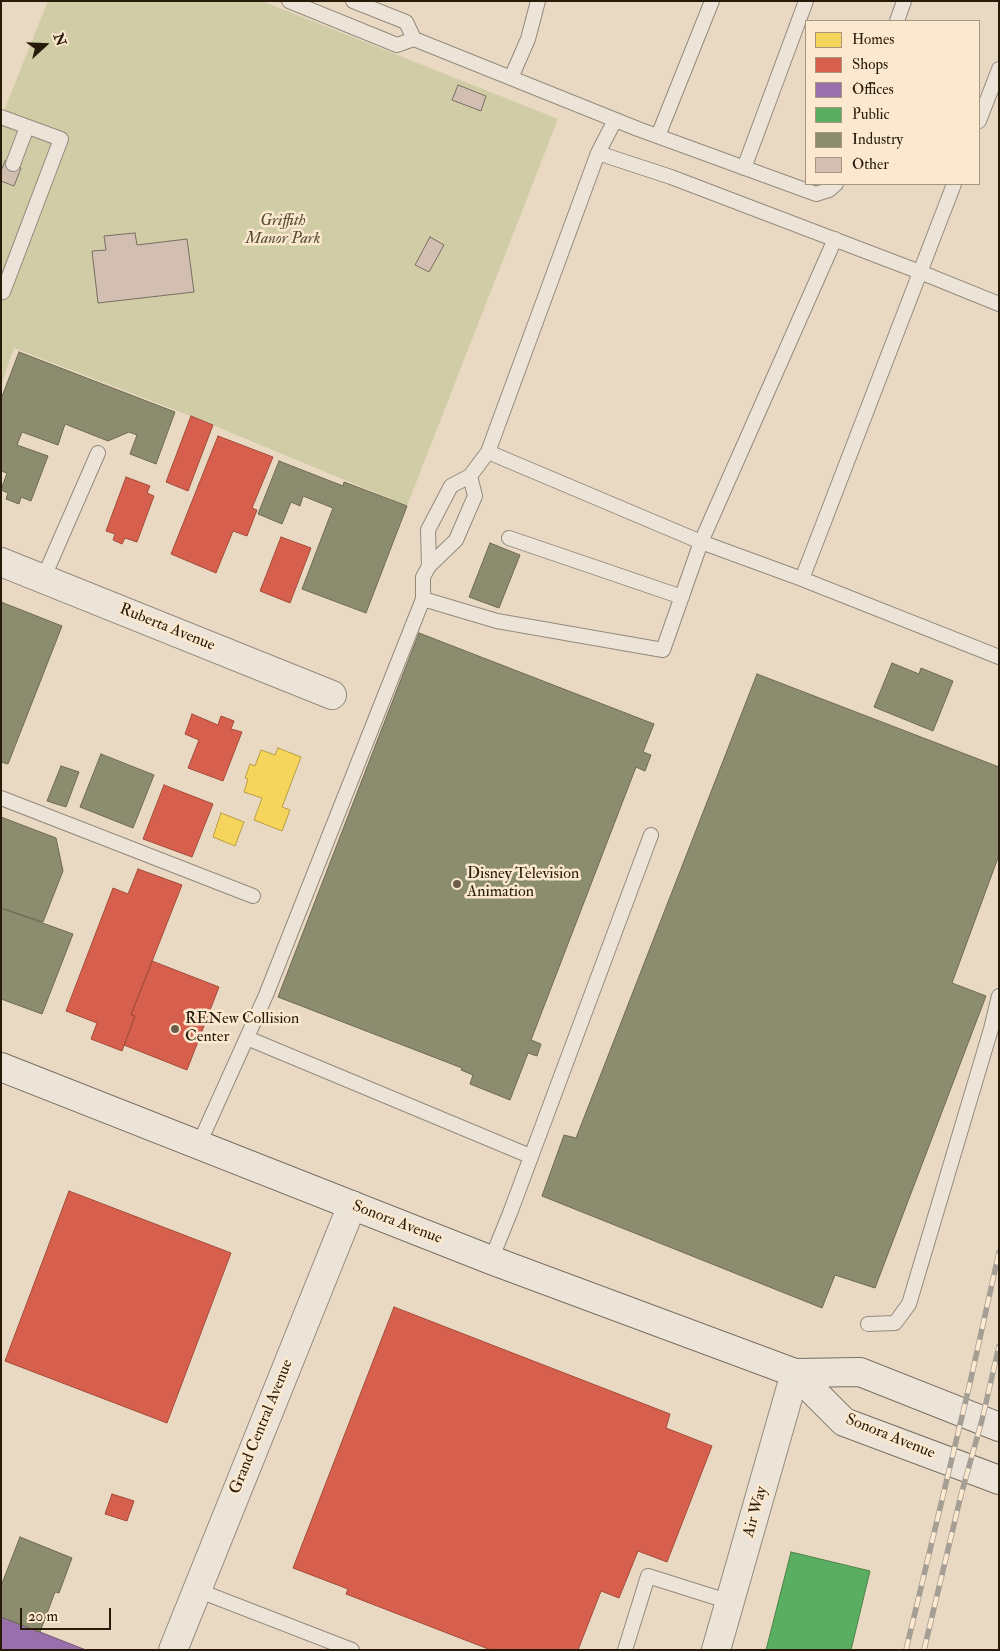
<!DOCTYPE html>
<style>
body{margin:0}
#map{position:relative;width:1000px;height:1651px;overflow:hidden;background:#e9d9c3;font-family:"IM FELL Double Pica",serif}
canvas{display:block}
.frame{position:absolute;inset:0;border:2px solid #271a09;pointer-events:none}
.legend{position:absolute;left:805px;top:20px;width:175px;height:165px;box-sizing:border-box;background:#fbe8ce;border:1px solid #a6967f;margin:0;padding:6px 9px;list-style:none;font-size:15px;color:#271a09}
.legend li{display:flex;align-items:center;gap:10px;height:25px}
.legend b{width:25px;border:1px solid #a6967f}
.north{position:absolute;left:20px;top:20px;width:50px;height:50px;-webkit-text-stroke:4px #fbe8ce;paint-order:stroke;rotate:70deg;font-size:14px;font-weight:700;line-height:20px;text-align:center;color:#271a09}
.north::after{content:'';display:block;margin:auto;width:18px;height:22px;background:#271a09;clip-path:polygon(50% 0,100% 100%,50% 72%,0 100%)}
.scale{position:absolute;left:20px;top:1608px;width:91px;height:22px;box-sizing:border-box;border:2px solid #271a09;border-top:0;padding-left:6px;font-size:15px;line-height:18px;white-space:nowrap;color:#271a09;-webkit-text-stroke:4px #fbe8ce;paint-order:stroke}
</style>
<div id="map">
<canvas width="1000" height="1651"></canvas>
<div class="frame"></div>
<ul class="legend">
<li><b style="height:14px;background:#f6d55c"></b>Homes</li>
<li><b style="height:14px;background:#d6604d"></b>Shops</li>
<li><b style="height:14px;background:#9970ab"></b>Offices</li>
<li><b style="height:14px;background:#5aae61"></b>Public</li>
<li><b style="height:14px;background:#8c8c6e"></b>Industry</li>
<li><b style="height:14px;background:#d3bfb1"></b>Other</li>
</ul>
<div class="north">N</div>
<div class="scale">20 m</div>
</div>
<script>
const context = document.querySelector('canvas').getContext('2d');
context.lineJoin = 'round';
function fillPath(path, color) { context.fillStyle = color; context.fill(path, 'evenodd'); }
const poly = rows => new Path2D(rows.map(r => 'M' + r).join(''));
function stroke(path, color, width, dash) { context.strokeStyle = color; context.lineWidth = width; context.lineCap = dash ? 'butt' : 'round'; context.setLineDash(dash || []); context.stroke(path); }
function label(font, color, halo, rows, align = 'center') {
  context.font = font + ' "IM FELL Double Pica",serif'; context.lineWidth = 5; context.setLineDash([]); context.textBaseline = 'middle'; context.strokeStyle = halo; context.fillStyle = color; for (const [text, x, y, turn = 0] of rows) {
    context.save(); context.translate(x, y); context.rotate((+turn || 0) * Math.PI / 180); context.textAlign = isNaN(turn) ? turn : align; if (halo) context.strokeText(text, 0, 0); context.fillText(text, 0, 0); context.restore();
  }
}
const green = poly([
 [48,1,262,1,558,119,407,506,191,416,14,348,1,385,1,118]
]);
const homes = poly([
 [278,748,301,757,282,807,290,810,282,831,254,820,262,798,244,792,248,779,245,778,250,764,255,766,261,750,275,755,278,748],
 [221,813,244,822,235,846,213,837,221,813]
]);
const shops = poly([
 [191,416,213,425,188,491,166,482,191,416],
 [218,436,273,457,252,508,257,510,247,536,233,531,216,573,171,554,218,436],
 [126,477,150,486,147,493,154,496,137,542,125,538,122,544,113,540,115,534,106,531,126,477],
 [281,537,311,548,290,603,260,591,281,537],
 [192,714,218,725,221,716,234,721,231,729,242,732,223,781,188,768,199,740,185,734,192,714],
 [164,785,213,804,192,857,143,839,164,785],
 [138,869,182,885,131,1015,135,1016,122,1051,91,1039,97,1023,66,1011,113,888,128,894,138,869],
 [152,961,219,987,187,1070,124,1045,135,1016,131,1015,152,961],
 [69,1191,231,1253,167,1423,5,1361,69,1191],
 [394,1307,670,1414,666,1428,712,1446,667,1562,638,1551,619,1598,601,1591,578,1650,491,1650,346,1594,348,1589,293,1568,394,1307],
 [112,1494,134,1501,127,1521,105,1514,112,1494]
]);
const offices = poly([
 [1,1617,40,1632,86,1650,1,1650,1,1617]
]);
const public = poly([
 [791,1552,870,1571,851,1650,766,1650,791,1552]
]);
const industry = poly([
 [19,352,175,412,156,464,130,454,137,435,129,432,108,441,65,424,58,445,22,432,17,445,48,456,31,501,21,497,19,504,6,499,8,493,1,490,7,473,1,471,1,399,19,352],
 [279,461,343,486,344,482,407,506,366,613,302,589,333,508,303,496,300,506,291,502,282,524,258,514,279,461],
 [490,543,520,555,499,608,469,597,490,543],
 [1,602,62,626,8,764,1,762,1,602],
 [419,633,654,724,643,752,651,755,645,771,636,767,531,1040,541,1044,537,1056,528,1053,510,1100,470,1084,473,1075,461,1070,462,1068,278,997,419,633],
 [892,663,919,674,921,668,953,681,933,731,874,707,892,663],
 [757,674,999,767,999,855,952,983,986,996,875,1288,835,1275,822,1308,542,1196,564,1135,576,1138,757,674],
 [101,754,154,775,133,828,80,807,101,754],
 [61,766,79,772,66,807,47,801,61,766],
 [1,817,56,838,63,871,43,922,1,908,1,817],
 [1,908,73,934,42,1014,1,999,1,908],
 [20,1537,72,1558,59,1593,55,1592,40,1632,1,1617,1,1586,20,1537]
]);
const building = poly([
 [458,85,486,96,481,111,452,100,458,85],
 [5,161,21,168,14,186,1,181,1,171,5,161],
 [135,233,137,245,187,239,194,292,98,303,92,251,106,250,104,236,135,233],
 [430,237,444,245,429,272,415,265,430,237]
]);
const lane = poly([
 [289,1,397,45,414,39,638,129,816,194,829,190,836,184],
 [353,1,406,22,414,39],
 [897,21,904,1],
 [511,78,528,39,538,1],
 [1,117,61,139,3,292],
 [615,120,598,153,671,177,920,272,999,304],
 [979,121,999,69],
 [658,136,712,1],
 [13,164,27,127],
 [744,168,806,1],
 [488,452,598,153],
 [509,538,682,597],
 [429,566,428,530,451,486,470,476,488,452,701,542,802,579,999,657],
 [43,579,98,453],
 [802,579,954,184],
 [423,599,497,621,663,650,701,542,835,239],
 [1,798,253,896],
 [247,1038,530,1156],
 [199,1144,266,995,423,599,423,577,429,566,456,540,475,496,470,476],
 [491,1260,510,1213,651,835],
 [868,1324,895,1323,909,1304,991,1029,999,996],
 [197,1590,352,1650],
 [625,1650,648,1576,730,1602]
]);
const street = poly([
 [1,562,332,695],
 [173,1650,352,1205],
 [716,1650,795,1373]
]);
const secondary = poly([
 [1,1067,491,1260,795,1373,860,1372,999,1427],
 [795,1373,844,1422,999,1480]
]);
const rail = poly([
 [906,1650,970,1383,999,1252],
 [924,1650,961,1495,982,1420,999,1346]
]);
const markers = [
 [457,884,5,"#6b5d4a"],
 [175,1029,5,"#6b5d4a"]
];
const parkNames = [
 ["Griffith",283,222],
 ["Manor Park",283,240]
];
const streetNames = [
 ["Ruberta Avenue",167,628,22],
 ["Sonora Avenue",397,1223,21],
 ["Grand Central Avenue",262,1427,-68],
 ["Sonora Avenue",890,1437,22],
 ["Air Way",756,1512,-74]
];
const poiNames = [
 ["Disney Television",467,875],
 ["Animation",467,893],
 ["RENew Collision",185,1020],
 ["Center",185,1038]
];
fillPath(green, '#d0cca6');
fillPath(homes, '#f6d55c');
stroke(homes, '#b89d43', 1);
fillPath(shops, '#d6604d');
stroke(shops, '#a24b39', 1);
fillPath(offices, '#9970ab');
stroke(offices, '#77567a', 1);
fillPath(public, '#5aae61');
stroke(public, '#4b8247', 1);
fillPath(industry, '#8c8c6e');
stroke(industry, '#6e6a50', 1);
fillPath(building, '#d3bfb1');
stroke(building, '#796f62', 1);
stroke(lane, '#948a7c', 16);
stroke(street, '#948a7c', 30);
stroke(secondary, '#796f62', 30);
stroke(lane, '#ece4d9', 14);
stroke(street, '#ece4d9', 28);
stroke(secondary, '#ece4d9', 28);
stroke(rail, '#a59e94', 5.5);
stroke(rail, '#fbe8ce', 4, [11]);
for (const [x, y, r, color] of markers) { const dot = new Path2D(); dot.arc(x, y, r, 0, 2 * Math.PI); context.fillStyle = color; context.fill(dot); stroke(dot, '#fbe8ce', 2); }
label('italic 16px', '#534c31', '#fbe8ce', parkNames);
label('16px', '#271a09', '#fbe8ce', streetNames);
label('16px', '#271a09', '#fbe8ce', poiNames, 'left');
</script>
